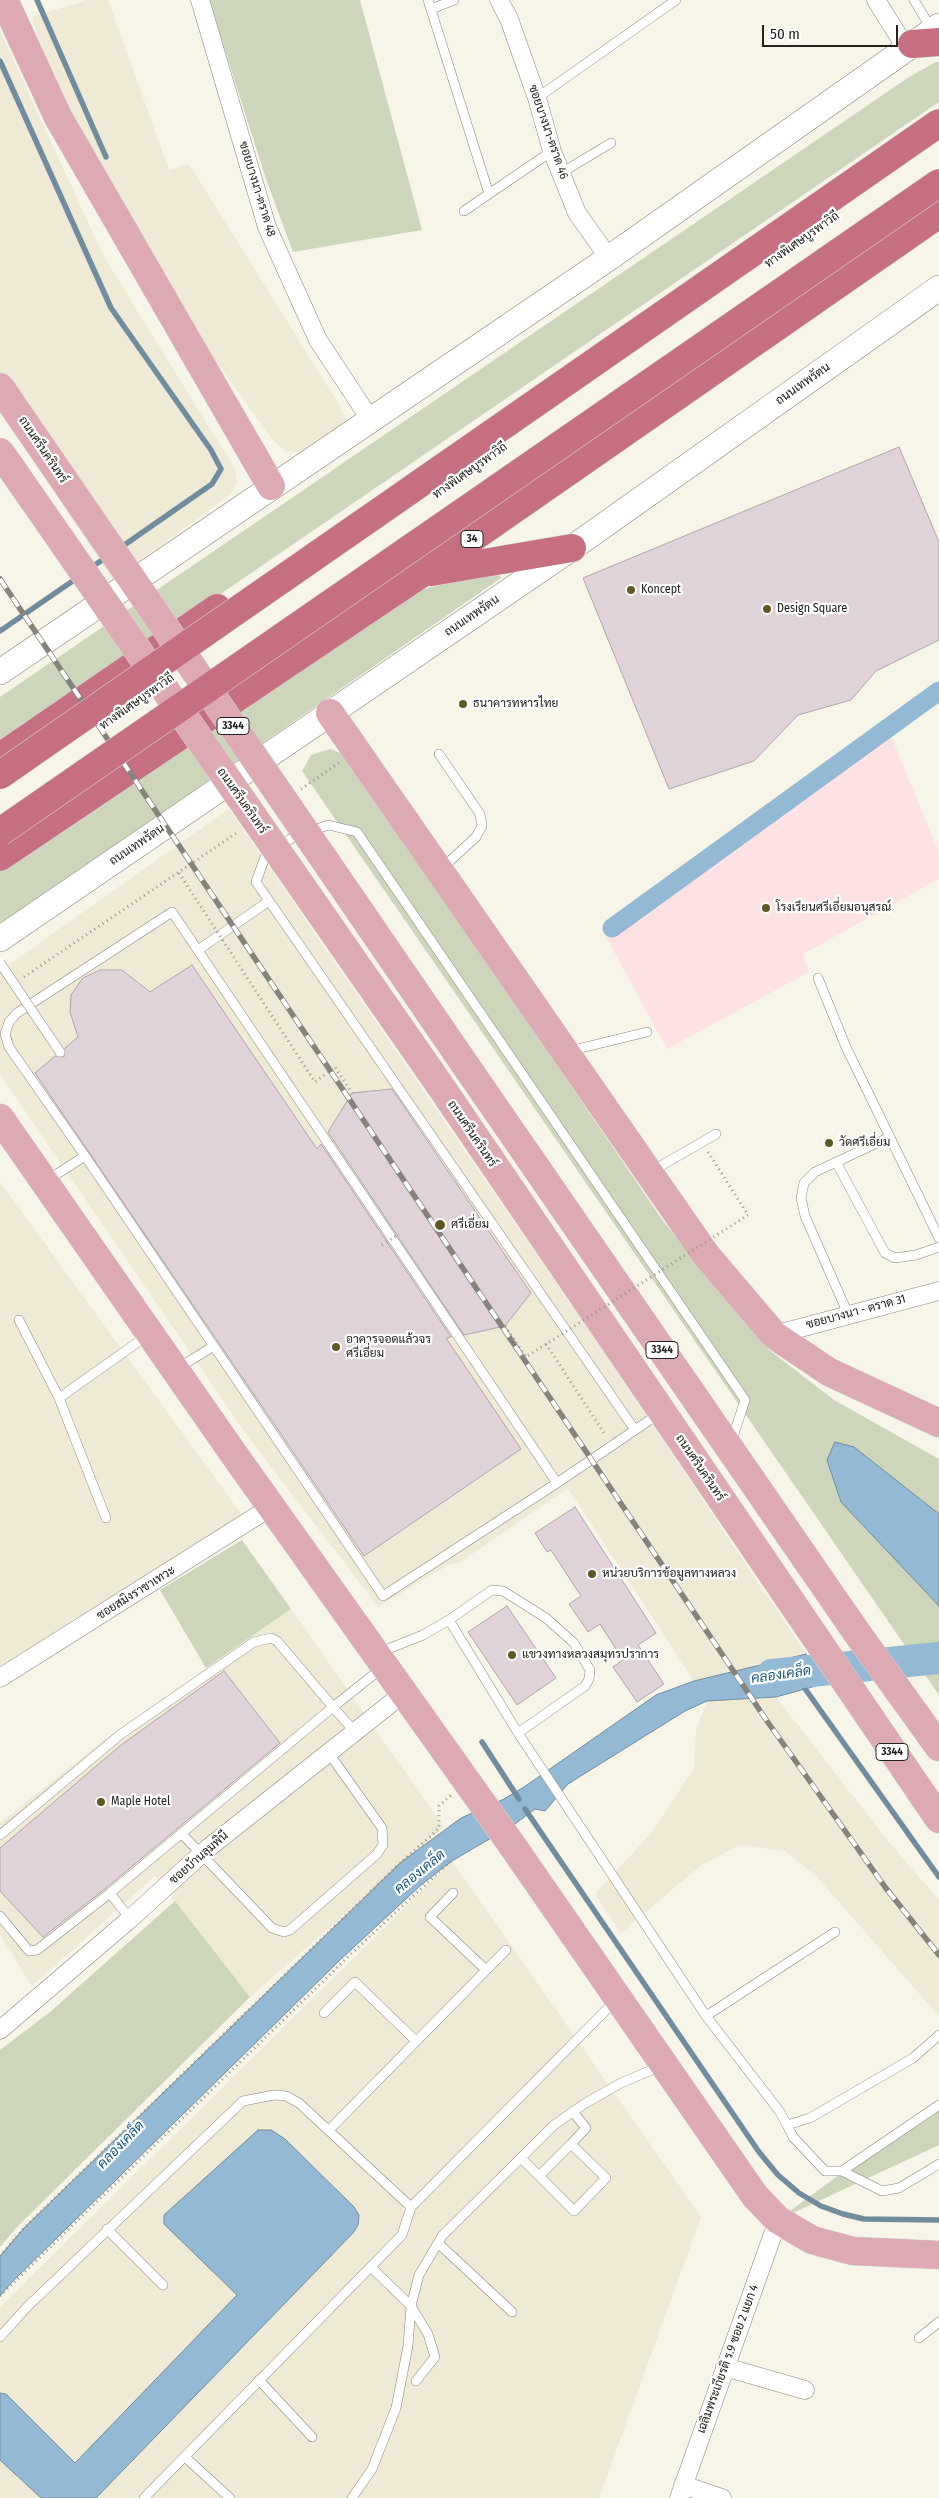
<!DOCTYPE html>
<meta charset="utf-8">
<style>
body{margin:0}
#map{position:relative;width:939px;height:2498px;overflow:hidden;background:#f7f4e8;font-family:"Fira Sans Condensed",sans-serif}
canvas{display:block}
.scale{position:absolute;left:762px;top:25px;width:136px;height:22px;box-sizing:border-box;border:2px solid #23221d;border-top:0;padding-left:6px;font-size:15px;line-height:18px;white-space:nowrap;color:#23221d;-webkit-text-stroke:4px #fff;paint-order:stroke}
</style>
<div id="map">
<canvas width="939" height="2498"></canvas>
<div class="scale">50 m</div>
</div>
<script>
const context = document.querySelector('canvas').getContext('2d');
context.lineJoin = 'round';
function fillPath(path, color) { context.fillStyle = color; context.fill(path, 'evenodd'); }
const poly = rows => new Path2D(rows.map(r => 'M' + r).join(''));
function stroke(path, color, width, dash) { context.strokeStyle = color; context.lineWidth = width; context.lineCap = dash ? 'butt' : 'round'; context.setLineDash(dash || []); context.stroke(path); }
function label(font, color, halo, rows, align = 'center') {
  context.font = font + ' "Fira Sans Condensed",Sarabun,sans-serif'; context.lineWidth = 4.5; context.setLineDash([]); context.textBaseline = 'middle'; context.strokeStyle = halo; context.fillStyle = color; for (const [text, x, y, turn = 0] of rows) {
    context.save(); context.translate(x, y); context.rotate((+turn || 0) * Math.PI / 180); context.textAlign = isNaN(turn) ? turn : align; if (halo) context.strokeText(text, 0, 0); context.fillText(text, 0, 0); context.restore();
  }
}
const built = poly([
 [87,0,108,0,169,170,189,164,341,408,349,426,317,445,301,452,287,452,273,440,206,348,49,73,32,17],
 [0,31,104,257,235,469,237,482,231,494,113,580,0,411],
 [229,809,607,1357,806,1654,694,1681,568,1488,459,1563,448,1565,378,1607,241,1427,0,1074,0,971],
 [0,1182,242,1515,0,1667],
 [291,1609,444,1827,250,1997,155,1876,32,1986,0,1935,0,1823,100,1743],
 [776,1697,888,1841,939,1900,939,2016,816,1876,785,1851,739,1845,700,1866,621,1933,595,1894,652,1832,694,1768,696,1730,707,1701],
 [452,1861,701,2217,599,2498,0,2498,0,2307]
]);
const education = poly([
 [889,731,939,853,939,879,803,954,809,972,667,1049,606,937]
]);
const green = poly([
 [209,0,360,0,422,230,293,252,266,179],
 [936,62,939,62,939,102,0,745,0,697,909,77],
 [497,571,501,578,0,925,0,865,408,593],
 [330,749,350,757,387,816,663,1221,768,1349,834,1400,939,1459,939,1695,302,771,311,755],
 [242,1540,291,1609,206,1668,160,1590],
 [175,1901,250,1997,17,2227,0,2247,0,2050,50,2012],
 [939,2101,939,2145,778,2220]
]);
const water = poly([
 [835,1442,854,1447,939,1514,939,1606,841,1502,827,1460,835,1442],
 [806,1654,823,1684,776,1697,707,1701,685,1711,568,1784,545,1811,535,1809,515,1824,452,1861,421,1885,340,1960,13,2281,0,2296,0,2256,24,2228,400,1863,461,1818,504,1799,524,1787,656,1695,694,1681,806,1654],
 [258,2130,271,2130,285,2139,354,2207,359,2215,358,2225,353,2233,96,2498,41,2498,0,2460,0,2393,6,2394,75,2463,237,2295,164,2224,164,2215,258,2130]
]);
const stream = poly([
 [37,0,106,157],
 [0,61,111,308,211,450,221,469,212,484,120,548],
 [89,569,108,556],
 [0,631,77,578],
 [801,1683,939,1877],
 [482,1742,519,1799],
 [525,1809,759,2152,778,2175,799,2193,821,2206,843,2214,864,2219,939,2220]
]);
const canal = poly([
 [612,928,939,691]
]);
const river = poly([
 [772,1675,939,1658]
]);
const building = poly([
 [899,447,939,542,939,640,876,671,851,700,798,715,754,761,669,789,583,578,899,447],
 [192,965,317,1149,321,1144,451,1337,446,1338,521,1449,364,1556,35,1073,55,1056,64,1057,65,1048,78,1037,70,1012,71,995,83,978,100,970,122,970,150,992,192,965],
 [392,1089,531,1293,505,1326,464,1335,328,1132,352,1093,392,1089],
 [575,1507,656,1633,638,1645,664,1684,637,1702,613,1667,623,1660,600,1624,588,1632,569,1604,581,1596,551,1550,547,1552,535,1533,575,1507],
 [507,1606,556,1678,517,1705,468,1632,507,1606],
 [224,1671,280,1743,106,1888,43,1937,0,1891,0,1848,121,1745,224,1671]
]);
const path = poly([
 [301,789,339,763],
 [24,977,238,832],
 [708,1152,748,1215],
 [546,1344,606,1436],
 [0,2256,24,2228,400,1863,432,1835,439,1828,439,1806,451,1795],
 [0,2296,352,1953,453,1859]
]);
const lane = poly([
 [428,0,489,194],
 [914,0,932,30],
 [431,9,454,0],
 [537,98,676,0],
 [561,173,611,143],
 [464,211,552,151],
 [439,754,480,814,482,826,476,837,441,869],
 [198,950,269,901],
 [818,978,846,1047,939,1238],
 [569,1051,647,1032],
 [85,1156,383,1596,557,1483],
 [836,1162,885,1253,895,1258,916,1255,939,1247],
 [652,1171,716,1134],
 [46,1181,85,1156,9,1047,5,1034,9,1022,17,1013,172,912,557,1483,660,1413],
 [848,1314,805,1216,801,1198,804,1183,815,1172,890,1137],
 [19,1320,59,1398,148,1335],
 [178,1368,214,1346],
 [59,1398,106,1518],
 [635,1430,256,882,265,857,290,839,328,825,357,832,745,1400,731,1443],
 [378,1653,423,1635,449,1620,492,1590,503,1591,546,1618,574,1643,590,1670,589,1679,585,1686,518,1733,449,1620],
 [354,1731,333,1707,382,1668],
 [518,1733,706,2016,780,2112,787,2125,810,2118,913,2058,939,2035],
 [181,1833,272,1928,284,1932,290,1930,377,1854,383,1845,382,1828,328,1752],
 [0,1835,121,1734,254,1642,271,1638,277,1641,333,1707,110,1893,37,1950,29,1951,0,1916],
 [110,1893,130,1919],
 [453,1893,430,1917,486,1970],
 [324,2013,355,1982,416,2041],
 [706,2016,835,1932],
 [787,2125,793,2137,825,2171,842,2171,939,2105],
 [329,2130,506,1950],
 [521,2158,574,2211,606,2178,571,2144,586,2128,573,2112],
 [842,2171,882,2191,899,2188,939,2164],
 [539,2176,571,2144],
 [107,2229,163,2285],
 [438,2243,512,2312],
 [371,2267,411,2306,428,2334,435,2357,416,2381],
 [0,2337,27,2307,243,2101,274,2095,286,2096,299,2103,411,2207,616,2000],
 [919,2338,939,2322],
 [259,2380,312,2437],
 [185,2457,230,2498],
 [144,2498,402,2235,411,2207],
 [352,2498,372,2469,396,2408,408,2346,411,2306,419,2275,442,2236,554,2125,584,2104,621,2083,661,2066]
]);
const street = poly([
 [200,0,267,227,318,340,370,419],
 [499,0,509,19,537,98,552,151,577,213,609,258],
 [876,0,906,48],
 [774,1335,939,1291],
 [0,1678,271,1507],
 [0,2030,130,1919,207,1849,404,1693],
 [725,2367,805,2390],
 [683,2485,722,2498],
 [679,2498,778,2220]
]);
const secondary = poly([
 [0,672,609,258,939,26],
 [0,939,572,548,939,288]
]);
const primary = poly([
 [4,0,58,117,271,486],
 [330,713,706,1255,774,1335,829,1372,939,1423],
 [466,1066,857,1633,939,1747],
 [439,1084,939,1819],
 [0,1118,233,1453,507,1838,755,2196,778,2220,812,2240,853,2251,939,2255]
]);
const highway = poly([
 [912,44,939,42],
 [431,572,572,548],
 [0,757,217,608],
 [0,857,421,574,939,214]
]);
const rail = poly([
 [0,579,767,1721,885,1887,939,1955]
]);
const pathBridge = poly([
 [179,873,315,1082,335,1067,352,1093],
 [382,1245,399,1234],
 [505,1326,526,1357,748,1215]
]);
const laneBridge = poly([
 [0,963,60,1052]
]);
const primaryBridge = poly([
 [0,387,466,1066],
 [0,452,439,1084]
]);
const highwayBridge = poly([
 [0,775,939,123],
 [0,832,939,183]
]);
const markers = [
 [631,590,5,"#605723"],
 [767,609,5,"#605723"],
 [463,704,5,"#605723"],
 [766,908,5,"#605723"],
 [829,1143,5,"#605723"],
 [440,1225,6,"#605723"],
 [336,1347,5,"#605723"],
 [592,1574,5,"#605723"],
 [512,1655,5,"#605723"],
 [101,1802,5,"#605723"]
];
const shields = [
 [472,539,22],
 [233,726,32],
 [662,1350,32],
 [892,1752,32]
];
const shieldNames = [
 ["34",472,539],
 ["3344",233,726],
 ["3344",662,1350],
 ["3344",892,1752]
];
const streetNames = [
 ["ซอยบางนา-ตราด 46",548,132,71],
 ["ซอยบางนา-ตราด 48",257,189,73],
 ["ทางพิเศษบูรพาวิถี",802,240,-35],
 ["ถนนเทพรัตน",803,384,-35],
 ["ถนนศรีนครินทร์",43,450,56],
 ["ทางพิเศษบูรพาวิถี",470,471,-35],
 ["ถนนเทพรัตน",472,616,-34],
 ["ทางพิเศษบูรพาวิถี",137,702,-35],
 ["ถนนศรีนครินทร์",242,801,55],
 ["ถนนเทพรัตน",137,845,-34],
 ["ถนนศรีนครินทร์",472,1134,56],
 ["ซอยบางนา - ตราด 31",856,1312,-15],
 ["ถนนศรีนครินทร์",700,1468,56],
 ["ซอยสมิงราชาเทวะ",136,1593,-32],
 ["ซอยบ้านลุมพินี",199,1858,-41],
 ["เฉลิมพระเกียรติ ร.9 ซอย 2 แยก 4",728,2359,-70]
];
const poiNames = [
 ["Koncept",641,590],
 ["Design Square",777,609],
 ["ธนาคารทหารไทย",473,704],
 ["โรงเรียนศรีเอี่ยมอนุสรณ์",776,908],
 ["วัดศรีเอี่ยม",839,1143],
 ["ศรีเอี่ยม",451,1225],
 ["อาคารจอดแล้วจร",346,1340],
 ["ศรีเอี่ยม",346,1354],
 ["หน่วยบริการข้อมูลทางหลวง",602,1574],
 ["แขวงทางหลวงสมุทรปราการ",522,1655],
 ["Maple Hotel",111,1802]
];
const waterNames = [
 ["คลองเคล็ด",781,1675,-8],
 ["คลองเคล็ด",420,1872,-39],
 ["คลองเคล็ด",121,2145,-46]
];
fillPath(built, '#eeead6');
fillPath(education, '#fee2e3');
fillPath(green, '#cdd5ba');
fillPath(water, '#93b9d5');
stroke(water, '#718c9e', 1);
stroke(stream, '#718c9e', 5.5);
stroke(canal, '#93b9d5', 19);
stroke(river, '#93b9d5', 32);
fillPath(building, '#dfd2d8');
stroke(building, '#b1a4aa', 1);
stroke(lane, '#88867b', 10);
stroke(street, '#88867b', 19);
stroke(secondary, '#88867b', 26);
stroke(primary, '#d3d3d2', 29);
stroke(highway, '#d3d3d2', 29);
stroke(path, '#96948c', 3, [1, 4]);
stroke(lane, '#fff', 9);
stroke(street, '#fff', 18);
stroke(secondary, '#fff', 25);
stroke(primary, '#dda9b3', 28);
stroke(highway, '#c66f80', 28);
stroke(rail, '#85837b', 5.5);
stroke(rail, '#fff', 4, [11]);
stroke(laneBridge, '#88867b', 10, []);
stroke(primaryBridge, '#d3d3d2', 29, []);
stroke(highwayBridge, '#d3d3d2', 29, []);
stroke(pathBridge, '#96948c', 3, [1, 4]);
stroke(laneBridge, '#fff', 9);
stroke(primaryBridge, '#dda9b3', 28);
stroke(highwayBridge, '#c66f80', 28);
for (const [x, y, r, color] of markers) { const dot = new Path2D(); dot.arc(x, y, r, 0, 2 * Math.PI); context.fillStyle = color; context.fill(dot); stroke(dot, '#fff', 2); }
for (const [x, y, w] of shields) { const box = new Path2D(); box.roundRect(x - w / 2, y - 8.5, w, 17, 4); context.fillStyle = '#fff'; context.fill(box); stroke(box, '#23221d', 1); }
label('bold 11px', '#23221d', null, shieldNames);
label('12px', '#23221d', '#fff', streetNames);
label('12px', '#23221d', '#fff', poiNames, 'left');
label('italic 14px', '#1a587d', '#fff', waterNames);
</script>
